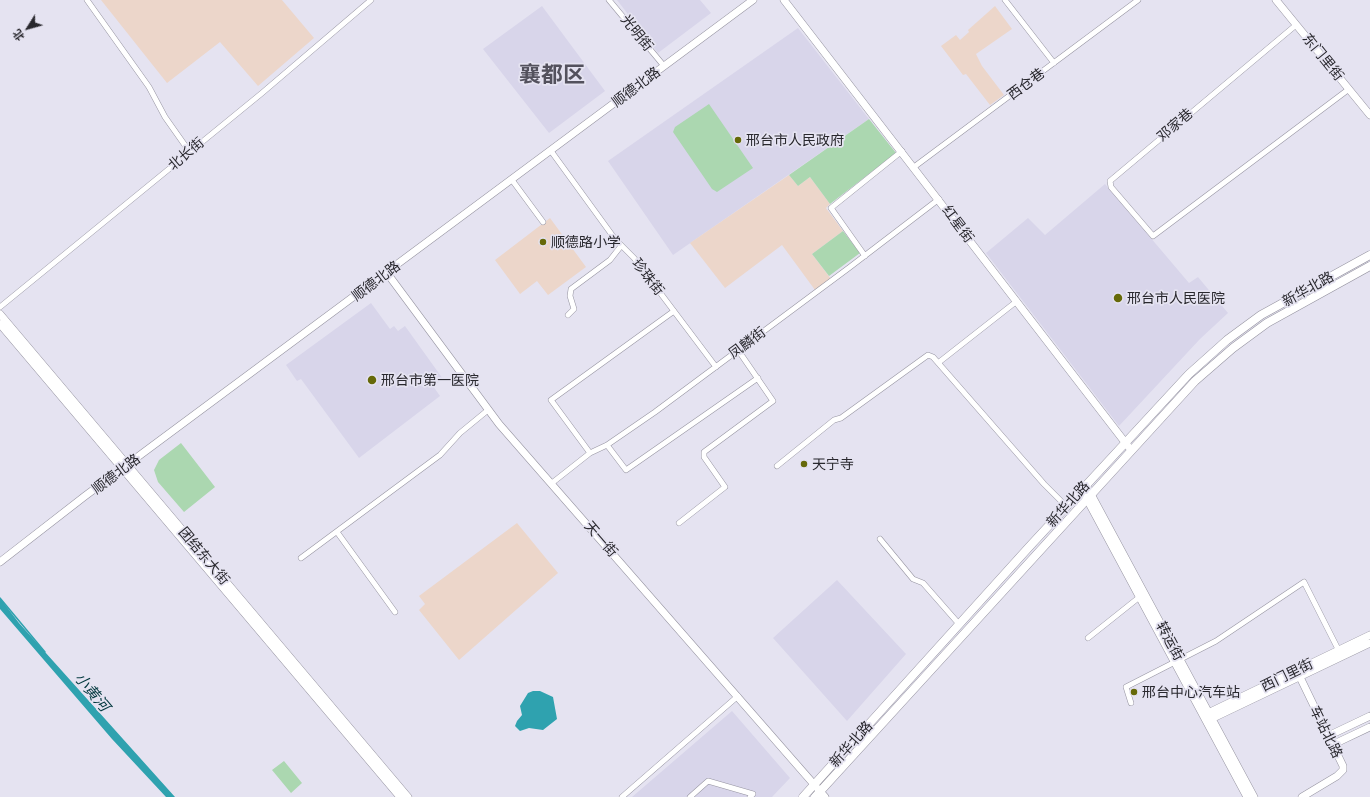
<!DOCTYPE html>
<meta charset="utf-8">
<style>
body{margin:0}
#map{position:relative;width:1370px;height:797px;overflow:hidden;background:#e5e3f1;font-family:Ubuntu,"Noto Sans SC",sans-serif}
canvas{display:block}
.north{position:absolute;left:8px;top:8px;width:40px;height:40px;-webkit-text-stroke:3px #e5e3f1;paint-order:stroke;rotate:233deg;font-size:11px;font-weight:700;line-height:16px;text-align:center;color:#29282e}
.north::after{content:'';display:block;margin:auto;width:14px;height:18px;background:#29282e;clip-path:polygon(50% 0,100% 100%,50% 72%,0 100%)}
</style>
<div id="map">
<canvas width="1370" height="797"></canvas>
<div class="north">北</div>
</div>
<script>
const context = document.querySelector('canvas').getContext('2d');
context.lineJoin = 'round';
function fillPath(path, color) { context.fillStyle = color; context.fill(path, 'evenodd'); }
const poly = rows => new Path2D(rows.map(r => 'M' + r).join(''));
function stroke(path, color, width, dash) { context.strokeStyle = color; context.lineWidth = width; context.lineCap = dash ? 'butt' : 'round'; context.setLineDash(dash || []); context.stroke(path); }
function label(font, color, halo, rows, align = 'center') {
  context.font = font + ' Ubuntu,"Noto Sans SC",sans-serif'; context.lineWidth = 3.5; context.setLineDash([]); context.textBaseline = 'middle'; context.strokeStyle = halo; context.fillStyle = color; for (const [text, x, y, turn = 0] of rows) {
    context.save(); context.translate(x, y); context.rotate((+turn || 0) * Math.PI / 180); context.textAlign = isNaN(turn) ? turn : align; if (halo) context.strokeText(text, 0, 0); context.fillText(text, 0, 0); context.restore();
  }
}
const built = poly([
 [617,0,700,0,711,13,658,53],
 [542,6,605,91,549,133,483,49],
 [798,28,869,119,673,255,608,161],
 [1105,184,1189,283,1198,277,1228,313,1200,339,1119,426,986,253,1028,218,1045,235],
 [371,303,390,329,394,326,398,331,405,326,443,379,433,386,440,396,359,458,301,379,297,381,286,365],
 [837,580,906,654,847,721,773,638],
 [732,711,790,778,772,797,632,797]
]);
const education = poly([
 [101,0,282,0,314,38,258,86,220,42,167,83],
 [995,6,1012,29,976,54,982,66,1004,95,990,105,966,74,963,75,941,46,956,35,960,40,969,32,968,30],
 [789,175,798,186,810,177,830,204,826,208,843,231,812,254,831,279,815,290,782,245,725,288,690,243],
 [550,218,586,267,548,295,537,281,520,294,495,260],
 [517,523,558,573,459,660,419,610,425,604,419,596]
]);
const green = poly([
 [709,104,753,168,717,192,712,189,673,132,675,127],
 [869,119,896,153,830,204,810,177,798,186,789,175],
 [843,231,860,253,829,276,812,254],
 [181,443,215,487,184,512,158,482,154,470,159,460],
 [284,761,302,783,291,793,272,770]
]);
const water = poly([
 [0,598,19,623,175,797,166,797,112,739,0,609],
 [533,691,540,691,553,697,557,719,543,730,529,728,520,731,515,726,517,721,522,715,520,706,528,693]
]);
const stream = poly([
 [0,598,45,652]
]);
const street = poly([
 [87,0,149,87,165,117,189,151],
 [609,0,664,66],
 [1005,0,1054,63],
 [1296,25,1110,181,1111,187,1153,236,1349,89],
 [551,151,615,239,634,258,716,367],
 [914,167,1138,0],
 [512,180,543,222],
 [865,256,831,208,902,151],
 [0,307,262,93,371,0],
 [568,315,574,309,570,296,571,289,610,260,621,246],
 [938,363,1017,301],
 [607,445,626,470,758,378],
 [590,453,551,400,674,311],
 [777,466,834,420,841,418,928,355,933,357,1044,484,1066,506],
 [552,483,590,453,607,445,655,412,850,267,939,199],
 [679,523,725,487,704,457,704,452,773,401,738,350],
 [337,532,395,612],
 [880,539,913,579,923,583,959,624],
 [301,558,440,455,460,433,488,410],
 [1088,638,1142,595],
 [1131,703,1126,687,1216,641,1304,582,1339,651],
 [622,797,738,696],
 [690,797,708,781,753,794,750,797]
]);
const secondary = poly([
 [784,0,1131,450],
 [1276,0,1370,115],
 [387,273,499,424,825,797],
 [0,314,408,797],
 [0,324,400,797],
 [1086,485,1254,797],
 [1082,490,1247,797],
 [0,562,85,496,753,0],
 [1298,673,1343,766,1343,770,1337,776,1302,797],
 [1206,714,1370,635],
 [1209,720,1370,643],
 [1328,736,1370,716],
 [1332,745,1370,727]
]);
const primary = poly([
 [803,797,1029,547,1189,374,1227,340,1261,315,1370,255],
 [815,797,1195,381,1233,348,1267,323,1370,266]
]);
const markers = [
 [738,140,4,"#666909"],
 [543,242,4,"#666909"],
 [1118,298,5,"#666909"],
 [372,380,5,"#666909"],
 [804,464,4,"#666909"],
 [1134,692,4,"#666909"]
];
const streetNames = [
 ["光明街",637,33,51],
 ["东门里街",1323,57,51],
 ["西仓巷",1026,84,-37],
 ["顺德北路",636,87,-37],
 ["邓家巷",1175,125,-41],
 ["北长街",186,154,-40],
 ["红星街",958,224,53],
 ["珍珠街",648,277,52],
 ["顺德北路",376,281,-37],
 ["新华北路",1308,289,-29],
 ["凤麟街",747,343,-37],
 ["顺德北路",116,474,-37],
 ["新华北路",1068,504,-48],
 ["天一街",601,539,49],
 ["团结东大街",204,556,50],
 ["转运街",1170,641,62],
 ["西门里街",1287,675,-26],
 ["车站北路",1326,732,64],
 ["新华北路",851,744,-48]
];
const poiNames = [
 ["邢台市人民政府",746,140],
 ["顺德路小学",551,242],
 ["邢台市人民医院",1127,298],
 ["邢台市第一医院",381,380],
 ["天宁寺",812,464],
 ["邢台中心汽车站",1142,692]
];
const waterNames = [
 ["小黄河",92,692,50]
];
const townNames = [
 ["襄都区",552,75]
];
fillPath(built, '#d8d5ea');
fillPath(education, '#ecd6ca');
fillPath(green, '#abd7b0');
fillPath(water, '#2fa2af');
stroke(stream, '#2fa2af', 1.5);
stroke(street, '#9694a1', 6);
stroke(secondary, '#9694a1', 8);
stroke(primary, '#9694a1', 9);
stroke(street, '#fff', 5);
stroke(secondary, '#fff', 7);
stroke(primary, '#fff', 8);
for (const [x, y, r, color] of markers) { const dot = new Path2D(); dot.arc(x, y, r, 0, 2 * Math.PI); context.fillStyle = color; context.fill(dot); stroke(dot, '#e5e3f1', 1.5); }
label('14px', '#29282e', '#e5e3f1', streetNames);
label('14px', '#29282e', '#e5e3f1', poiNames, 'left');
label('italic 15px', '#01373d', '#e5e3f1', waterNames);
label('bold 22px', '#53515d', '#e5e3f1', townNames);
</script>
